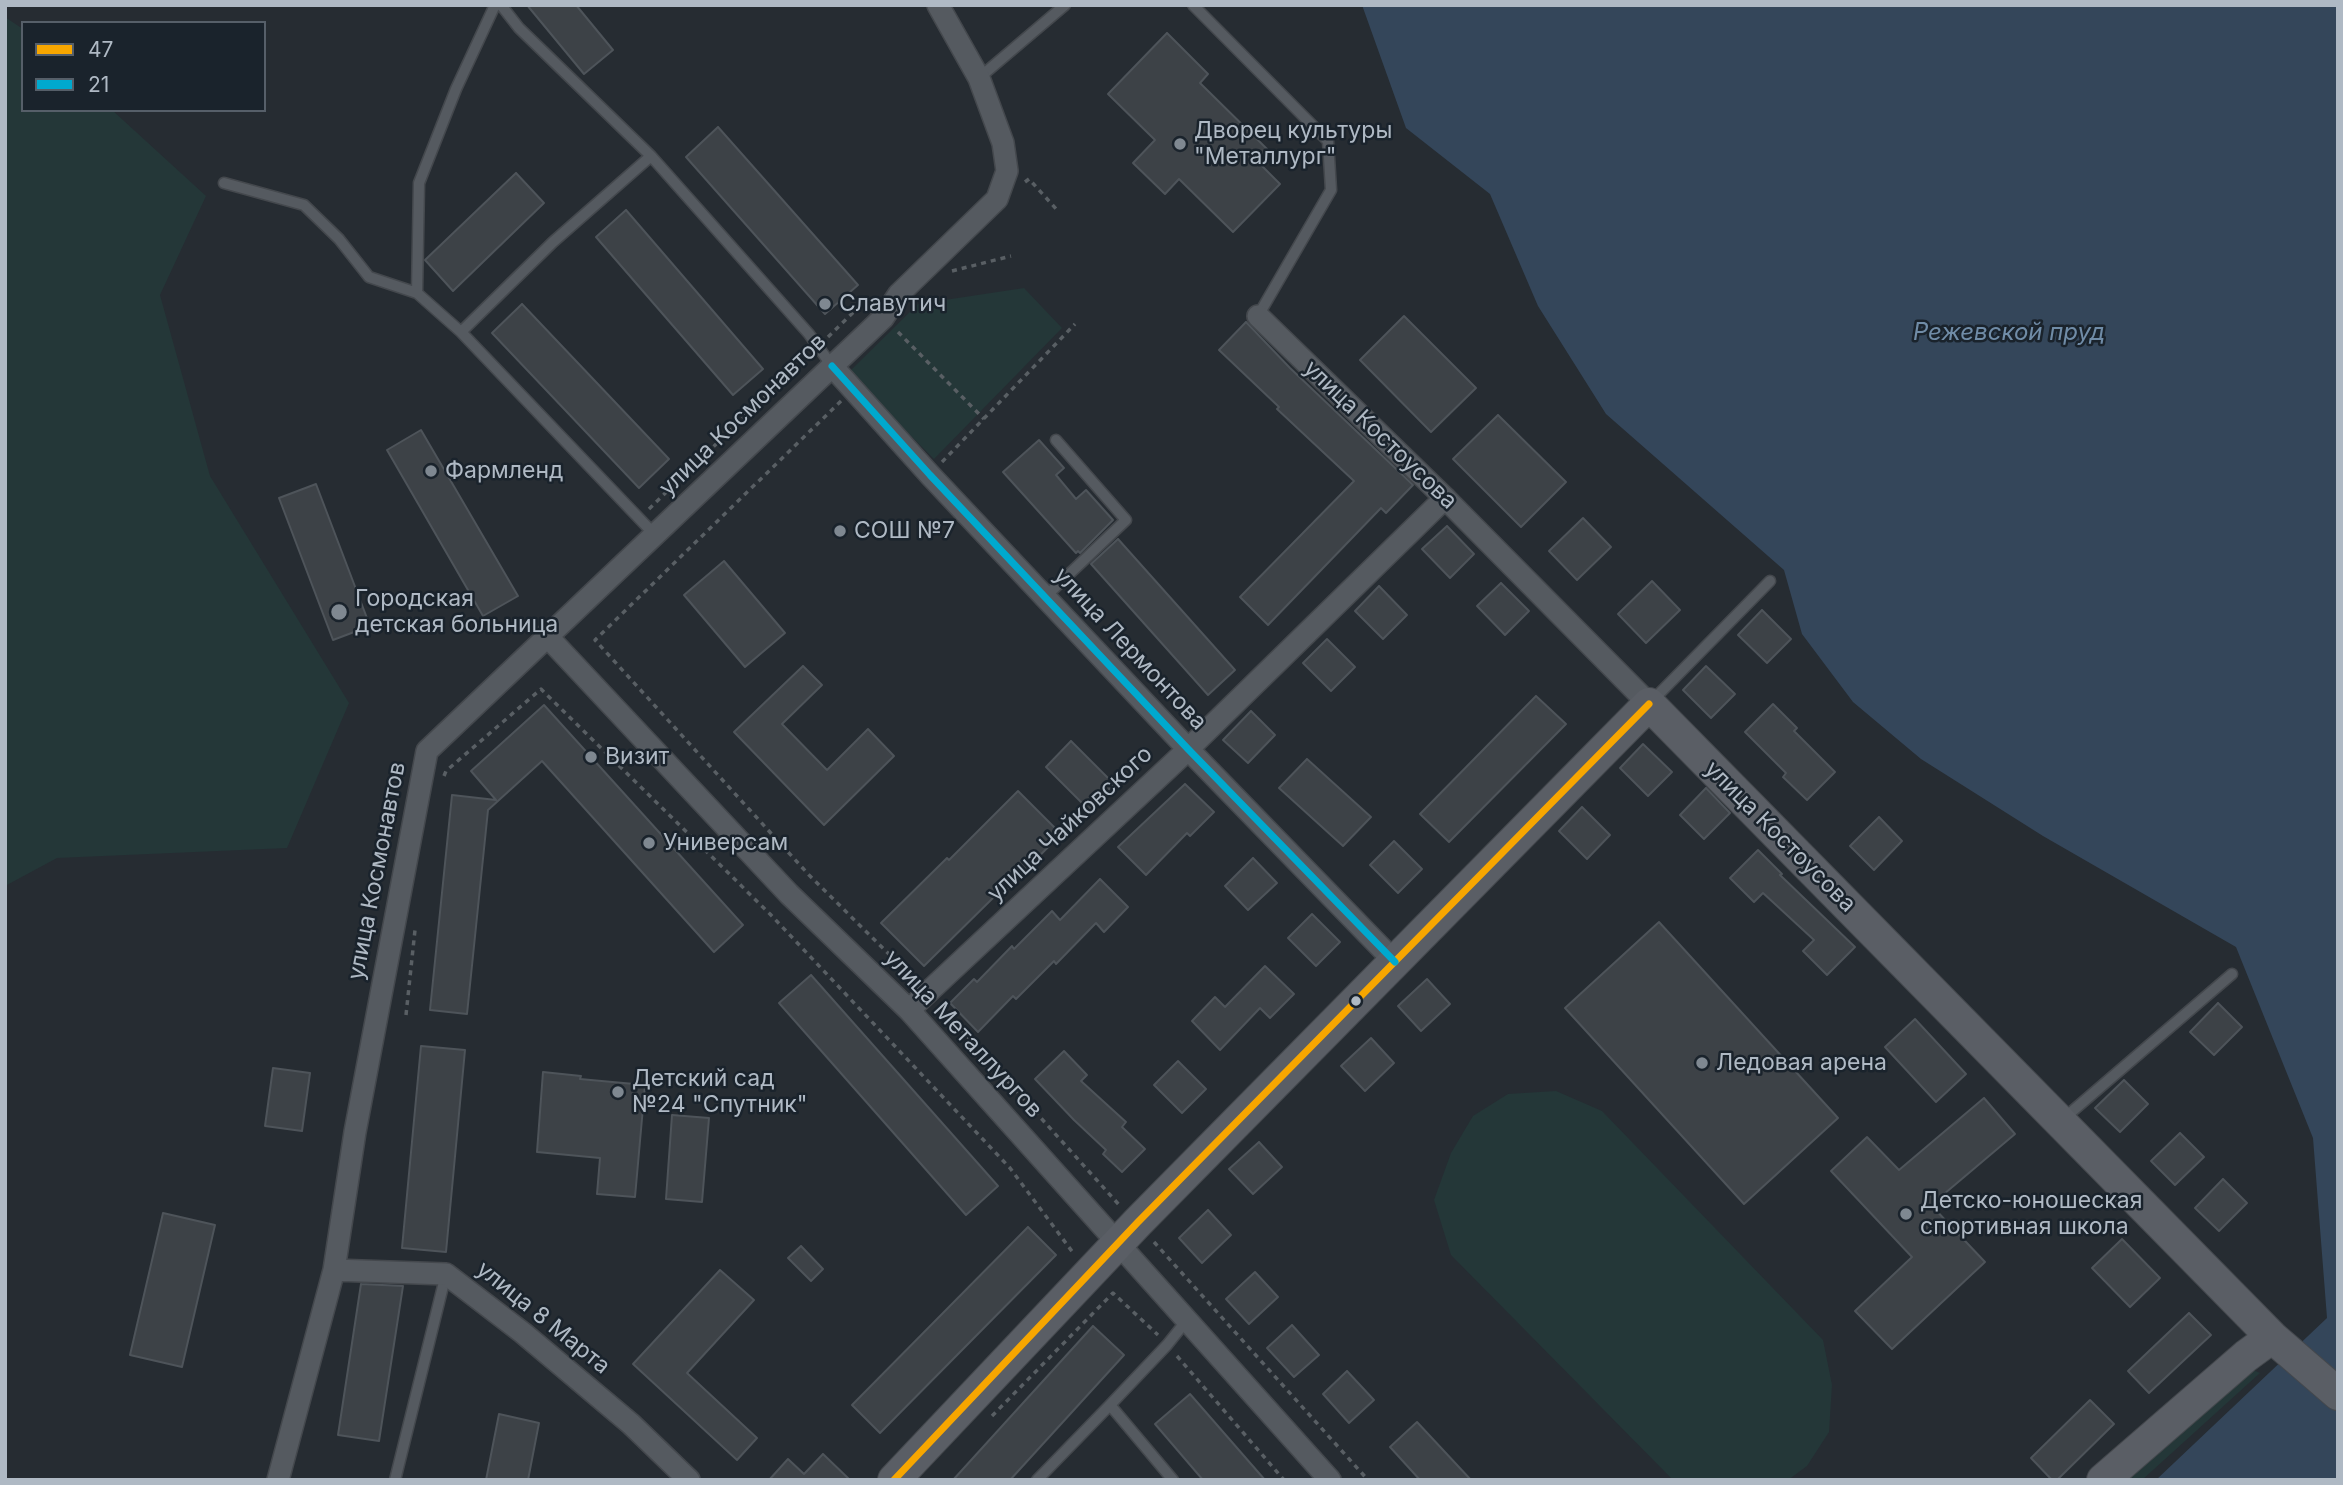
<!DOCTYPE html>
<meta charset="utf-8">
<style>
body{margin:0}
#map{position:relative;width:2343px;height:1485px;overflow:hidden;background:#262c32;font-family:Inter,sans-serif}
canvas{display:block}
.frame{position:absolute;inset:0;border:7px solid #afb9c4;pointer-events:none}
.legend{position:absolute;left:21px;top:21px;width:245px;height:91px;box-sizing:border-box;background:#1a232c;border:2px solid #565f69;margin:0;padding:9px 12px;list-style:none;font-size:21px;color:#afb9c4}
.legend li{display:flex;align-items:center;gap:14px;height:35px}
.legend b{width:35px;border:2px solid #565f69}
</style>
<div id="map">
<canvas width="2343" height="1485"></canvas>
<div class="frame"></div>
<ul class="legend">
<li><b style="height:9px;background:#f7a600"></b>47</li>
<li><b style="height:9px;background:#00a9ce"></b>21</li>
</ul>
</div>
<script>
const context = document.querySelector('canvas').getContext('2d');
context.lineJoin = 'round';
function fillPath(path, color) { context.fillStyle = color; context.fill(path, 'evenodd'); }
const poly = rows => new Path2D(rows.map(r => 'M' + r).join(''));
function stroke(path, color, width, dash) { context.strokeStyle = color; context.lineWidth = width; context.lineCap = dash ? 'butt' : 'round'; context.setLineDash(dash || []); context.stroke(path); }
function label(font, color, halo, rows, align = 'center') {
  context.font = font + ' Inter,sans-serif'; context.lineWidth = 5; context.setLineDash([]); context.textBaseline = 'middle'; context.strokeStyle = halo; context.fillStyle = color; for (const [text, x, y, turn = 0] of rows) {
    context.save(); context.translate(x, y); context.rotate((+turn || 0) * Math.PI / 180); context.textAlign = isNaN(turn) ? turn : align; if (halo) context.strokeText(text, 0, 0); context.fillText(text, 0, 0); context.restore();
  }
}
const green = poly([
 [5,17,23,29,23,110,112,110,206,196,160,295,210,476,349,703,287,848,57,858,5,886],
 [1024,288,1062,328,934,459,848,373,918,304],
 [1556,1091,1602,1111,1823,1340,1832,1385,1829,1432,1807,1466,1788,1480,1673,1480,1451,1255,1434,1200,1451,1153,1473,1116,1508,1094],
 [2251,1369,2260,1373,2142,1480,2124,1480]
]);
const water = poly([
 [1362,5,2338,5,2338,1480,2156,1480,2327,1318,2313,1138,2236,947,2043,836,1921,759,1853,702,1802,634,1784,570,1606,414,1538,306,1490,194,1406,128]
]);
const building = poly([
 [527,5,576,5,613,50,584,74,527,5],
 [1167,33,1208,74,1200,83,1267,149,1256,160,1280,184,1233,232,1179,179,1165,194,1133,163,1155,140,1108,94,1167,33],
 [718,127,858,285,825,314,686,157,718,127],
 [516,173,544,203,453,291,425,260,516,173],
 [626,210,763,369,733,395,596,237,626,210],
 [522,304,669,459,639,488,492,333,522,304],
 [1404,316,1476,388,1431,432,1360,360,1404,316],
 [1246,322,1290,368,1413,485,1386,513,1381,508,1268,625,1240,597,1354,481,1277,409,1279,407,1219,350,1246,322],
 [1498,415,1566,482,1521,527,1453,459,1498,415],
 [421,430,518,596,483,616,387,450,421,430],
 [1039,440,1064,468,1056,475,1076,499,1086,490,1113,520,1080,553,1078,551,1076,553,1003,472,1039,440],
 [316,484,370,626,333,640,279,498,316,484],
 [1583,518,1611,547,1577,580,1549,551,1583,518],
 [1447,526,1474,554,1450,578,1422,549,1447,526],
 [1118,539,1235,670,1208,695,1091,564,1118,539],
 [724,561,785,633,745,667,684,595,724,561],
 [1652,581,1680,610,1646,643,1618,614,1652,581],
 [1501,583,1529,611,1505,635,1477,606,1501,583],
 [1379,586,1407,615,1383,639,1355,611,1379,586],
 [1762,610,1791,639,1767,663,1738,635,1762,610],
 [1327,639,1355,667,1331,691,1303,663,1327,639],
 [803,666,822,685,782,724,827,770,868,729,894,756,824,825,734,732,803,666],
 [1706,666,1735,694,1711,718,1683,690,1706,666],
 [1536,696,1566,724,1449,842,1420,814,1536,696],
 [1773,704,1797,728,1794,731,1835,772,1807,800,1783,777,1786,773,1745,732,1773,704],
 [544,705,743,925,714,952,542,761,488,810,467,1014,430,1010,452,795,496,800,471,771,544,705],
 [1251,711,1275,735,1248,763,1223,740,1251,711],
 [1071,741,1114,784,1089,810,1046,767,1071,741],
 [1643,744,1672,772,1648,796,1620,768,1643,744],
 [1307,759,1371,817,1343,846,1279,788,1307,759],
 [1185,784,1214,812,1190,836,1187,833,1146,875,1118,847,1185,784],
 [1706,788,1730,813,1704,839,1680,815,1706,788],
 [1018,791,1061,834,1000,896,997,894,924,966,881,923,947,858,949,860,1018,791],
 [1582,807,1610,835,1587,859,1559,831,1582,807],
 [1879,817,1902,841,1874,870,1850,846,1879,817],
 [1394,841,1422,869,1398,893,1370,865,1394,841],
 [1758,850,1782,874,1780,875,1855,947,1827,975,1803,951,1814,940,1763,893,1754,902,1730,878,1758,850],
 [1253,858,1277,883,1248,910,1225,886,1253,858],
 [1100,879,1128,907,1104,932,1096,923,1056,964,1054,961,1016,999,1013,996,978,1032,950,1003,974,979,977,982,1012,946,1014,949,1052,911,1060,920,1100,879],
 [1312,914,1340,942,1316,966,1288,938,1312,914],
 [1659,922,1838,1118,1744,1204,1565,1008,1659,922],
 [1265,966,1294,994,1270,1018,1260,1008,1220,1050,1192,1021,1215,997,1225,1007,1265,966],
 [811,975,998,1186,966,1215,779,1003,811,975],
 [1427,979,1450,1004,1421,1031,1398,1006,1427,979],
 [2218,1003,2242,1027,2214,1055,2190,1032,2218,1003],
 [1915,1019,1966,1074,1936,1102,1885,1047,1915,1019],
 [1371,1038,1394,1063,1365,1091,1341,1066,1371,1038],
 [421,1046,465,1050,446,1252,402,1248,421,1046],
 [1064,1051,1087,1075,1081,1081,1126,1122,1122,1127,1145,1149,1122,1172,1103,1154,1106,1150,1074,1120,1035,1079,1064,1051],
 [1178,1061,1206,1089,1182,1113,1154,1085,1178,1061],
 [273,1068,310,1073,302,1131,265,1126,273,1068],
 [543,1072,581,1076,580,1079,645,1085,635,1197,597,1194,600,1158,537,1152,543,1072],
 [2124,1080,2148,1104,2120,1132,2095,1108,2124,1080],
 [1984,1098,2015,1134,1931,1205,1985,1262,1892,1349,1855,1311,1912,1257,1831,1171,1867,1137,1899,1170,1984,1098],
 [672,1115,709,1118,702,1202,666,1199,672,1115],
 [2180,1133,2204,1157,2175,1185,2151,1161,2180,1133],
 [1259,1142,1282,1167,1253,1194,1229,1169,1259,1142],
 [2223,1179,2247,1203,2219,1231,2195,1208,2223,1179],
 [1208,1210,1231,1235,1202,1263,1179,1238,1208,1210],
 [163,1213,215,1225,182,1367,130,1355,163,1213],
 [1028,1227,1056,1255,880,1433,852,1405,1028,1227],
 [2122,1239,2160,1278,2130,1307,2092,1268,2122,1239],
 [801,1246,823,1269,811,1281,788,1258,801,1246],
 [720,1270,754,1300,687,1373,757,1438,737,1460,633,1364,720,1270],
 [1255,1272,1278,1297,1249,1324,1226,1299,1255,1272],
 [361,1284,403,1286,379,1441,338,1435,361,1284],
 [2189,1313,2211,1335,2149,1393,2128,1371,2189,1313],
 [1292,1325,1319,1355,1294,1377,1267,1348,1292,1325],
 [1093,1326,1124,1355,1010,1480,953,1480,1093,1326],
 [1347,1371,1374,1400,1349,1423,1323,1394,1347,1371],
 [1190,1394,1265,1480,1203,1480,1155,1424,1190,1394],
 [2090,1400,2114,1424,2057,1480,2052,1480,2031,1458,2090,1400],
 [499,1414,539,1423,528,1480,486,1480,499,1414],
 [1417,1422,1471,1480,1420,1480,1390,1447,1417,1422],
 [823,1454,850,1480,769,1480,788,1459,804,1474,823,1454]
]);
const path = poly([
 [1025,182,1029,179,1058,211],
 [952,271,1011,256],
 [898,332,984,419],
 [828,337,867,299],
 [841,401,595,640,809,875,914,979],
 [942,462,1075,324],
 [649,509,807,356],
 [444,776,446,771,541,689,770,914,1010,1168,1074,1254],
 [941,1007,1121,1207],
 [406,1015,415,930],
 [1154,1242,1368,1480],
 [1177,1356,1284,1480],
 [992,1416,1113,1293,1158,1335]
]);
const lane = poly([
 [501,5,519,28,651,156,809,334,832,366],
 [1193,5,1328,141,1331,190,1258,316],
 [979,78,1065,5],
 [224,183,304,205,339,239,369,277,417,293,461,332,655,535],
 [417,293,419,183,456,89,495,5],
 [461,332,553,242,651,156],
 [1045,597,1126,520,1056,440],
 [1651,702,1770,581],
 [2062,1120,2232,974],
 [395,1480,446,1274],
 [1037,1480,1110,1405],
 [1173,1480,1110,1405,1167,1345,1187,1320]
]);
const street = poly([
 [1258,316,1445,498,1649,704],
 [832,366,930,475,1188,749,1395,962],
 [546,635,789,894,909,1010,1330,1480],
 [909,1010,1180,757,1445,498],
 [334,1270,446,1274,523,1333,631,1424,689,1480],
 [278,1480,334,1270,355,1132,427,751,883,318,899,294,997,199,1007,171,1003,143,979,78,938,5]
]);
const secondary = poly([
 [894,1480,1138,1222,1649,704,2272,1337,2338,1394],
 [2103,1480,2246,1356,2272,1337]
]);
const bus1 = poly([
 [894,1480,1138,1222,1649,704]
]);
const bus2 = poly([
 [832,366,930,475,1188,749,1395,962]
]);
const markers = [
 [1180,144,7,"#7f8891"],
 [825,304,7,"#7f8891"],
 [431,471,7,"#7f8891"],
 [840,531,7,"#7f8891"],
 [339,612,9,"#7f8891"],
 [591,757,7,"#7f8891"],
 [649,843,7,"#7f8891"],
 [1356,1001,6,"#afb9c4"],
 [1702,1063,7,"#7f8891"],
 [618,1092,7,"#7f8891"],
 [1906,1214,7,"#7f8891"]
];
const poiNames = [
 ["Дворец культуры",1194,131],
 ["\"Металлург\"",1194,157],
 ["Славутич",839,304],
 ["Фармленд",445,471],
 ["СОШ №7",854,531],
 ["Городская",355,599],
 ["детская больница",355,625],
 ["Визит",605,757],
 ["Универсам",663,843],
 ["Ледовая арена",1716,1063],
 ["Детский сад",632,1079],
 ["№24 \"Спутник\"",632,1105],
 ["Детско-юношеская",1920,1201],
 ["спортивная школа",1920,1227]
];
const streetNames = [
 ["улица Космонавтов",743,415,-44],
 ["улица Костоусова",1380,435,44],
 ["улица Лермонтова",1130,649,47],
 ["улица Чайковского",1070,824,-43],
 ["улица Костоусова",1780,837,45],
 ["улица Космонавтов",377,871,-79],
 ["улица Металлургов",963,1034,47],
 ["улица 8 Марта",543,1318,39]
];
const waterNames = [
 ["Режевской пруд",2009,333]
];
fillPath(green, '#243738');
fillPath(water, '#34465a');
fillPath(building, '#3d4247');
stroke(building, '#4e545a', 2);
stroke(lane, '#44484d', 13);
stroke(street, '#44484d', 24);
stroke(secondary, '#44484d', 34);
stroke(path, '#595f64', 3.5, [5, 5]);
stroke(lane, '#555a60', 10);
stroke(street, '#555a60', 21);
stroke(secondary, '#5a5e65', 32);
stroke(bus1, '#f7a600', 7);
stroke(bus2, '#00a9ce', 7);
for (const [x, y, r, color] of markers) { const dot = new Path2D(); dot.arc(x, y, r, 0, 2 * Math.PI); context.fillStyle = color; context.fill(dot); stroke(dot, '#1a232c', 2.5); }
label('23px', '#afb9c4', '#1a232c', poiNames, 'left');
label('23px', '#afb9c4', '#1a232c', streetNames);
label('italic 24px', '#708ca7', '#1a232c', waterNames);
</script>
